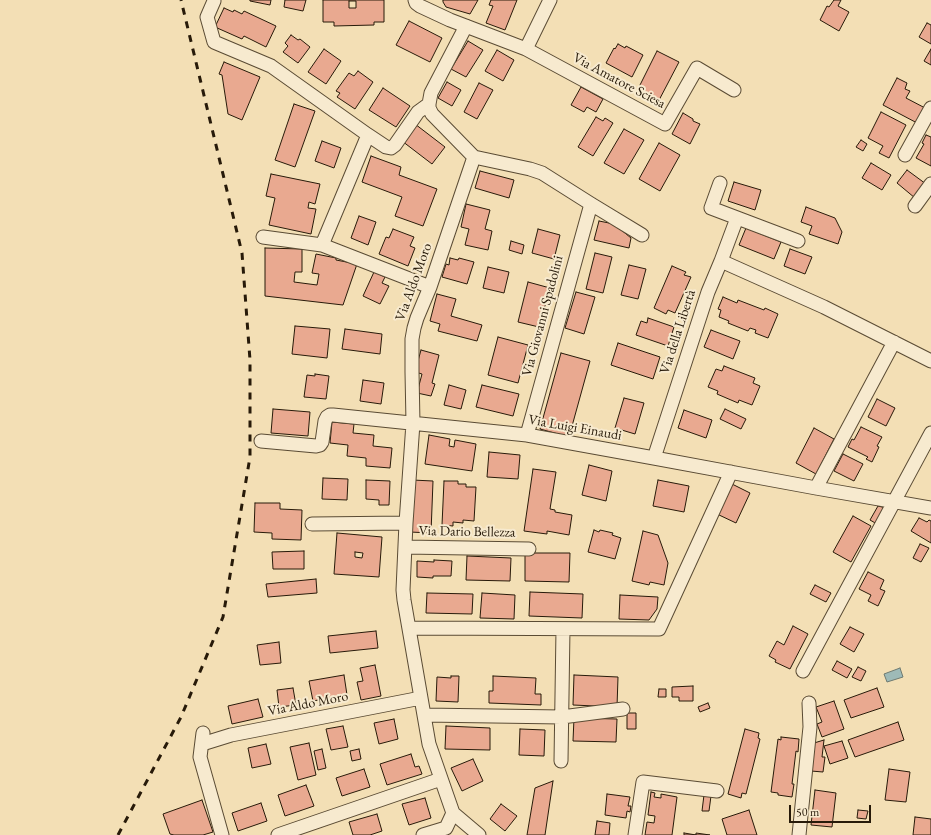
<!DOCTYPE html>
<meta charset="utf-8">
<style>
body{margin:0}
#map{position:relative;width:931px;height:835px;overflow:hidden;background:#f3dfb5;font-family:"EB Garamond",serif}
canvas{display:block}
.scale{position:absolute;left:789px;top:805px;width:82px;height:18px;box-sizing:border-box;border:2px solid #271a09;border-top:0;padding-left:5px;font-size:12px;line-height:14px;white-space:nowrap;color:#271a09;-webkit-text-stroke:3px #f7eacf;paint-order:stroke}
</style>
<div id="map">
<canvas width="931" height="835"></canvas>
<div class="scale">50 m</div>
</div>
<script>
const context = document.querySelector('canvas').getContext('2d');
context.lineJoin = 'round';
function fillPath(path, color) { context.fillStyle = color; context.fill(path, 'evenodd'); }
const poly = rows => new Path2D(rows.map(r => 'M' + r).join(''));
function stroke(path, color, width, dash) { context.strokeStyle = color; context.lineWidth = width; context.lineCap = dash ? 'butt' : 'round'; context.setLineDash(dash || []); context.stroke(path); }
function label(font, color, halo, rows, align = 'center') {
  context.font = font + ' "EB Garamond",serif'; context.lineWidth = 4; context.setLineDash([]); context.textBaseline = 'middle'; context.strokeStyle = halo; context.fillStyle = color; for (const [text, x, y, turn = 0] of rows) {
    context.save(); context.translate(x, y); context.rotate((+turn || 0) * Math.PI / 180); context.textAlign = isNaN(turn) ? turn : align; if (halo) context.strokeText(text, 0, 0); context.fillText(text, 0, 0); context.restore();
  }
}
const water = poly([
 [900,668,903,677,887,682,884,674,900,668]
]);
const building = poly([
 [250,0,271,0,270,5,250,1,250,0],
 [285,0,306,0,303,11,284,7,285,0],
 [323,0,384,0,384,22,374,22,374,25,334,26,334,22,323,22,323,0],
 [349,1,356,1,356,8,349,8,349,1],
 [443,0,478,0,470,14,446,7,443,2,443,0],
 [491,0,517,0,505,30,486,23,493,6,489,5,491,0],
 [834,0,841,0,838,6,849,12,839,31,820,20,827,6,829,7,834,0],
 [224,8,233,12,234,10,242,14,244,11,276,26,266,47,244,36,242,39,215,27,224,8],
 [409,21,442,38,430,62,396,45,409,21],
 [927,23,931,25,931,44,919,37,927,23],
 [291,35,298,40,300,39,310,47,298,63,283,52,288,46,285,43,291,35],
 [468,41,483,50,466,77,451,69,468,41],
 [618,44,625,48,626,46,643,55,632,77,606,63,614,48,615,49,618,44],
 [324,49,341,61,326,84,308,72,324,49],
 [931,49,931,65,924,61,931,49],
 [497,50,514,60,503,81,485,71,497,50],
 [657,51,679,62,657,104,636,93,657,51],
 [224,62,260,77,242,120,228,114,222,75,219,74,224,62],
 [358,71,373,82,355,109,337,97,340,93,336,91,349,73,354,76,358,71],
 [897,78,907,83,905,89,910,91,906,98,927,109,919,124,883,105,897,78],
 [447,82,461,90,452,106,438,98,447,82],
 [479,83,493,90,477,119,464,112,479,83],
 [581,87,603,99,596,112,587,107,584,112,571,105,581,87],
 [383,88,410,106,396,127,369,110,383,88],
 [294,104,315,111,295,167,275,160,294,104],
 [881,112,906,125,889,158,879,153,883,146,868,138,881,112],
 [683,113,693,119,693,121,700,124,690,144,672,134,683,113],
 [596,117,603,121,605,118,613,123,593,156,578,147,596,117],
 [415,124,445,147,432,164,402,141,415,124],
 [624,129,644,140,624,174,604,163,624,129],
 [926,135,931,137,931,166,916,158,924,144,922,143,926,135],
 [861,140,867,144,863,151,856,147,861,140],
 [322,141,341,148,334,168,315,161,322,141],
 [659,143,680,155,660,191,639,179,659,143],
 [371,156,401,167,399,175,437,189,423,226,395,216,402,197,362,182,371,156],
 [871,163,891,175,882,190,862,178,871,163],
 [907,170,926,184,915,198,897,183,907,170],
 [480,171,514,180,509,198,475,188,480,171],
 [271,174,320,184,315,204,309,202,308,208,316,209,311,234,269,225,275,198,266,196,271,174],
 [734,182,761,190,755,210,728,201,734,182],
 [466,204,490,210,485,229,492,231,488,250,465,245,469,229,461,227,466,204],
 [806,207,835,218,842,232,838,244,809,234,812,226,801,222,806,207],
 [359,216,376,222,368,245,351,238,359,216],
 [599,221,614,224,631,238,629,248,594,240,599,221],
 [746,228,781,242,774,259,739,245,746,228],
 [393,229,414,237,410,246,415,248,408,266,379,254,386,237,389,238,393,229],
 [538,229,560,235,554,259,532,253,538,229],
 [511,241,524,245,522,254,509,250,511,241],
 [265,248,302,249,302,272,295,272,294,282,317,285,319,274,312,273,316,254,336,258,336,260,357,264,343,305,265,296,265,248],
 [790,249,812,257,805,274,784,266,790,249],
 [595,253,612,257,603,293,586,289,595,253],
 [450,258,458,260,459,258,474,262,467,284,442,277,446,264,449,265,450,258],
 [629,265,646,269,638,299,621,295,629,265],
 [672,266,686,272,684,275,691,277,675,313,668,310,666,314,654,308,672,266],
 [488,267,509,272,504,293,483,288,488,267],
 [374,272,385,277,382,283,389,286,380,304,363,296,374,272],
 [528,282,550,288,539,327,518,322,528,282],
 [576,292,595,297,584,334,565,328,576,292],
 [437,294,456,299,451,316,482,325,477,341,438,331,440,324,430,321,437,294],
 [723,297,737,303,738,300,764,310,765,308,778,314,768,338,755,333,756,330,750,328,748,331,728,323,729,321,719,317,721,310,718,309,723,297],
 [648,318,674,327,668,346,636,335,641,321,647,323,648,318],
 [295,326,330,329,327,358,292,354,295,326],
 [345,329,382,334,380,354,342,349,345,329],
 [711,330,740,341,733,359,704,347,711,330],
 [498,337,528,345,518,383,488,375,498,337],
 [618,343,660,357,653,379,611,365,618,343],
 [421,350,439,355,432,383,435,384,431,396,417,393,422,374,415,372,421,350],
 [561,353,590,361,569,437,540,429,561,353],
 [724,366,755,378,753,383,760,386,752,405,739,400,738,403,717,394,718,391,708,387,716,369,722,371,724,366],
 [315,374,329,376,326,399,304,397,307,375,315,376,315,374],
 [363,380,384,383,381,404,360,401,363,380],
 [449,385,466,390,461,409,444,405,449,385],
 [482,385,519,394,513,416,476,407,482,385],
 [624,398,644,403,635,434,615,428,624,398],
 [877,399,895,408,886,426,868,417,877,399],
 [273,409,310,412,308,436,271,433,273,409],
 [725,409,746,419,741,429,720,419,725,409],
 [684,410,712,420,706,438,678,428,684,410],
 [332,422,354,424,353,433,374,435,373,446,392,448,390,468,366,466,366,458,347,456,348,445,330,443,332,422],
 [861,427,882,437,877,446,879,447,872,462,866,459,868,457,848,447,852,439,854,440,861,427],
 [814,428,834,439,816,474,796,463,814,428],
 [429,435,450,439,449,446,454,447,455,440,476,444,472,471,425,464,429,435],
 [489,452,520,455,518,479,487,477,489,452],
 [843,454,863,464,854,481,834,471,843,454],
 [589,465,612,471,606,501,582,495,589,465],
 [533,469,556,472,550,509,555,510,555,512,572,515,569,535,547,531,547,534,524,531,533,469],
 [323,478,348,479,347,500,322,499,323,478],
 [366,480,390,481,389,505,379,505,379,500,366,499,366,480],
 [412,480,433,481,431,533,410,532,412,480],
 [658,480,689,486,684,512,653,506,658,480],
 [444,481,458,481,458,484,466,484,466,487,476,487,474,521,463,520,463,523,453,522,453,526,442,525,444,481],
 [732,484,750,493,736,523,717,514,732,484],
 [255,503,280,503,280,509,302,510,301,540,272,539,272,533,254,532,255,503],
 [878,506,886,508,877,524,870,520,878,506],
 [853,516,871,526,851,562,833,552,853,516],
 [919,518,927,522,929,520,931,521,931,543,911,531,919,518],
 [594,530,599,532,600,530,613,533,612,535,621,538,615,559,588,552,594,530],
 [643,531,658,535,668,563,664,585,650,582,649,585,632,581,643,531],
 [337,533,382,537,379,577,334,574,337,533],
 [355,552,363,553,362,558,355,557,355,552],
 [920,544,929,548,921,562,913,558,920,544],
 [304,551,304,569,273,569,272,552,304,551],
 [525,553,570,553,569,582,525,581,525,553],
 [467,556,511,558,510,581,466,580,467,556],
 [434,560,452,561,451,576,433,576,433,578,417,577,417,561,434,562,434,560],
 [868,572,884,580,880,589,885,591,878,606,868,601,871,595,859,589,868,572],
 [316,579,317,593,268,597,266,584,316,579],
 [815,585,831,593,826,602,810,594,815,585],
 [530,592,583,594,582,618,529,616,530,592],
 [427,593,473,594,472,614,426,613,427,593],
 [482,593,515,595,514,619,480,618,482,593],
 [620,595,658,597,657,609,649,620,619,619,620,595],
 [793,626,808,634,790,669,775,662,776,660,769,656,777,641,784,645,793,626],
 [850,627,864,634,854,652,840,644,850,627],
 [376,631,378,648,330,653,328,636,376,631],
 [279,642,281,663,260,665,257,645,279,642],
 [837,661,852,669,847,678,832,670,837,661],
 [375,665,381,696,361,700,357,682,363,681,360,668,375,665],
 [858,667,866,671,861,681,852,677,858,667],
 [344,675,347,695,313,701,309,681,344,675],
 [574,675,618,677,617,707,573,705,574,675],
 [451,676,459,676,458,702,436,701,437,677,451,678,451,676],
 [493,676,536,678,535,694,541,694,541,705,489,703,489,691,493,691,493,676],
 [693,686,693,701,679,701,679,697,672,697,672,687,693,686],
 [293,688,296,705,279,707,277,690,293,688],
 [877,688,884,707,851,718,844,700,877,688],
 [659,689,666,689,666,697,658,697,659,689],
 [258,699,263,717,232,724,228,706,258,699],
 [834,701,844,729,822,737,817,724,822,722,816,707,834,701],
 [708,703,710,708,700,712,698,707,708,703],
 [627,713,636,713,636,729,627,729,627,713],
 [574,718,617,719,616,742,573,741,574,718],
 [394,719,398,739,379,744,374,723,394,719],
 [898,722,904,740,855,757,848,740,898,722],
 [343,726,348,747,331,750,326,729,343,726],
 [446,726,490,728,490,750,445,749,446,726],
 [520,729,545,730,544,756,519,755,520,729],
 [745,729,759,733,758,738,760,739,746,794,742,793,741,798,728,794,745,729],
 [781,737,799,739,798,752,796,751,792,784,794,784,792,797,778,795,778,793,771,792,778,739,781,740,781,737],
 [824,740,822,757,825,757,823,772,811,771,814,743,824,740],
 [842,741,848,758,830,764,824,746,842,741],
 [309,743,316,775,298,780,290,747,309,743],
 [266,744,271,764,252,768,248,748,266,744],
 [322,749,326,768,318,770,314,751,322,749],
 [359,749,361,759,352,761,350,751,359,749],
 [411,754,415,767,419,766,422,774,387,785,380,764,411,754],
 [473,759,483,781,462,791,451,768,473,759],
 [364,769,370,787,342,796,336,778,364,769],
 [889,769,910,772,906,802,885,800,889,769],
 [553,781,545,835,527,835,535,788,553,781],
 [306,785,314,806,285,816,278,795,306,785],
 [815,790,836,793,832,827,811,825,815,790],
 [651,792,655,793,654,797,661,798,661,794,677,797,672,835,645,835,647,822,654,823,655,816,648,815,651,792],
 [607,794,630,797,628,806,631,806,630,812,627,811,626,818,605,815,607,794],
 [704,795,711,796,709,811,702,811,704,795],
 [425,798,431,818,409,825,402,804,425,798],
 [202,800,213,832,203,835,174,835,170,834,163,814,202,800],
 [261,803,267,821,238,831,232,813,261,803],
 [501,804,517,816,505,831,490,819,501,804],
 [749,810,757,835,727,835,722,819,749,810],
 [858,810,868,811,866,819,857,818,858,810],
 [377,814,382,831,370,835,353,835,349,822,377,814],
 [915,817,931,819,931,835,913,835,915,817],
 [597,821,610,823,609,835,595,835,597,821],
 [684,833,696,835,696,833,710,835,684,835,684,833]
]);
const minor = poly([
 [415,0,416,3,420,6,450,20,526,49,665,124,697,68,734,90],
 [214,1,207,17,214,42,271,66,368,135],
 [526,49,550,0],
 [429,104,429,108,432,114,474,157],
 [905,155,931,108],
 [474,157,430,287,417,318,414,328,412,339,412,372,413,423,406,523,403,590,404,600,429,744,453,813,479,835],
 [474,157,530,169,542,173,591,204,642,235],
 [720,183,711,208,798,241],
 [915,206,931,184],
 [263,237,322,245],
 [721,261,824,307,931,361],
 [430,287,322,245,368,135,386,147,391,148,395,145,418,112,429,104,431,93,466,26],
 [527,435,591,204],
 [261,441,316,446,320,445,322,442,325,421,327,417,330,415,333,415,527,435,654,458,816,488,931,508],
 [654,458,708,292,721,261,737,218],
 [816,488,894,342],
 [312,524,406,523],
 [405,547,529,549],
 [409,628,659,629,731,472],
 [803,671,931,433],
 [424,715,562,717,623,709],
 [203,733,200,757,222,835],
 [202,744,231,735,421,698],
 [561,761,563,629],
 [278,835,441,779],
 [423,835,446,828,453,813],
 [635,835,643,782,717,791],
 [799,835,810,727,809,703]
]);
const rail = poly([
 [118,835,181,717,223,617,250,457,250,360,242,253,181,0]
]);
const streetNames = [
 ["Via Amatore Sciesa",619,81,28],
 ["Via Aldo Moro",414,282,-70],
 ["Via Giovanni Spadolini",543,316,-75],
 ["Via della Libertà",678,332,-72],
 ["Via Luigi Einaudi",575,428,10],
 ["Via Dario Bellezza",467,532,1],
 ["Via Aldo Moro",308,704,-11]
];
fillPath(water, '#9ebab7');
stroke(water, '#6e7a71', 1);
fillPath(building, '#e9a990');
stroke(building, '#271a09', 1);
stroke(minor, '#5a4b34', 15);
stroke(minor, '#f7eacf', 13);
stroke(rail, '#271a09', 3, [7, 7]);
label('14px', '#271a09', '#f7eacf', streetNames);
</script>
